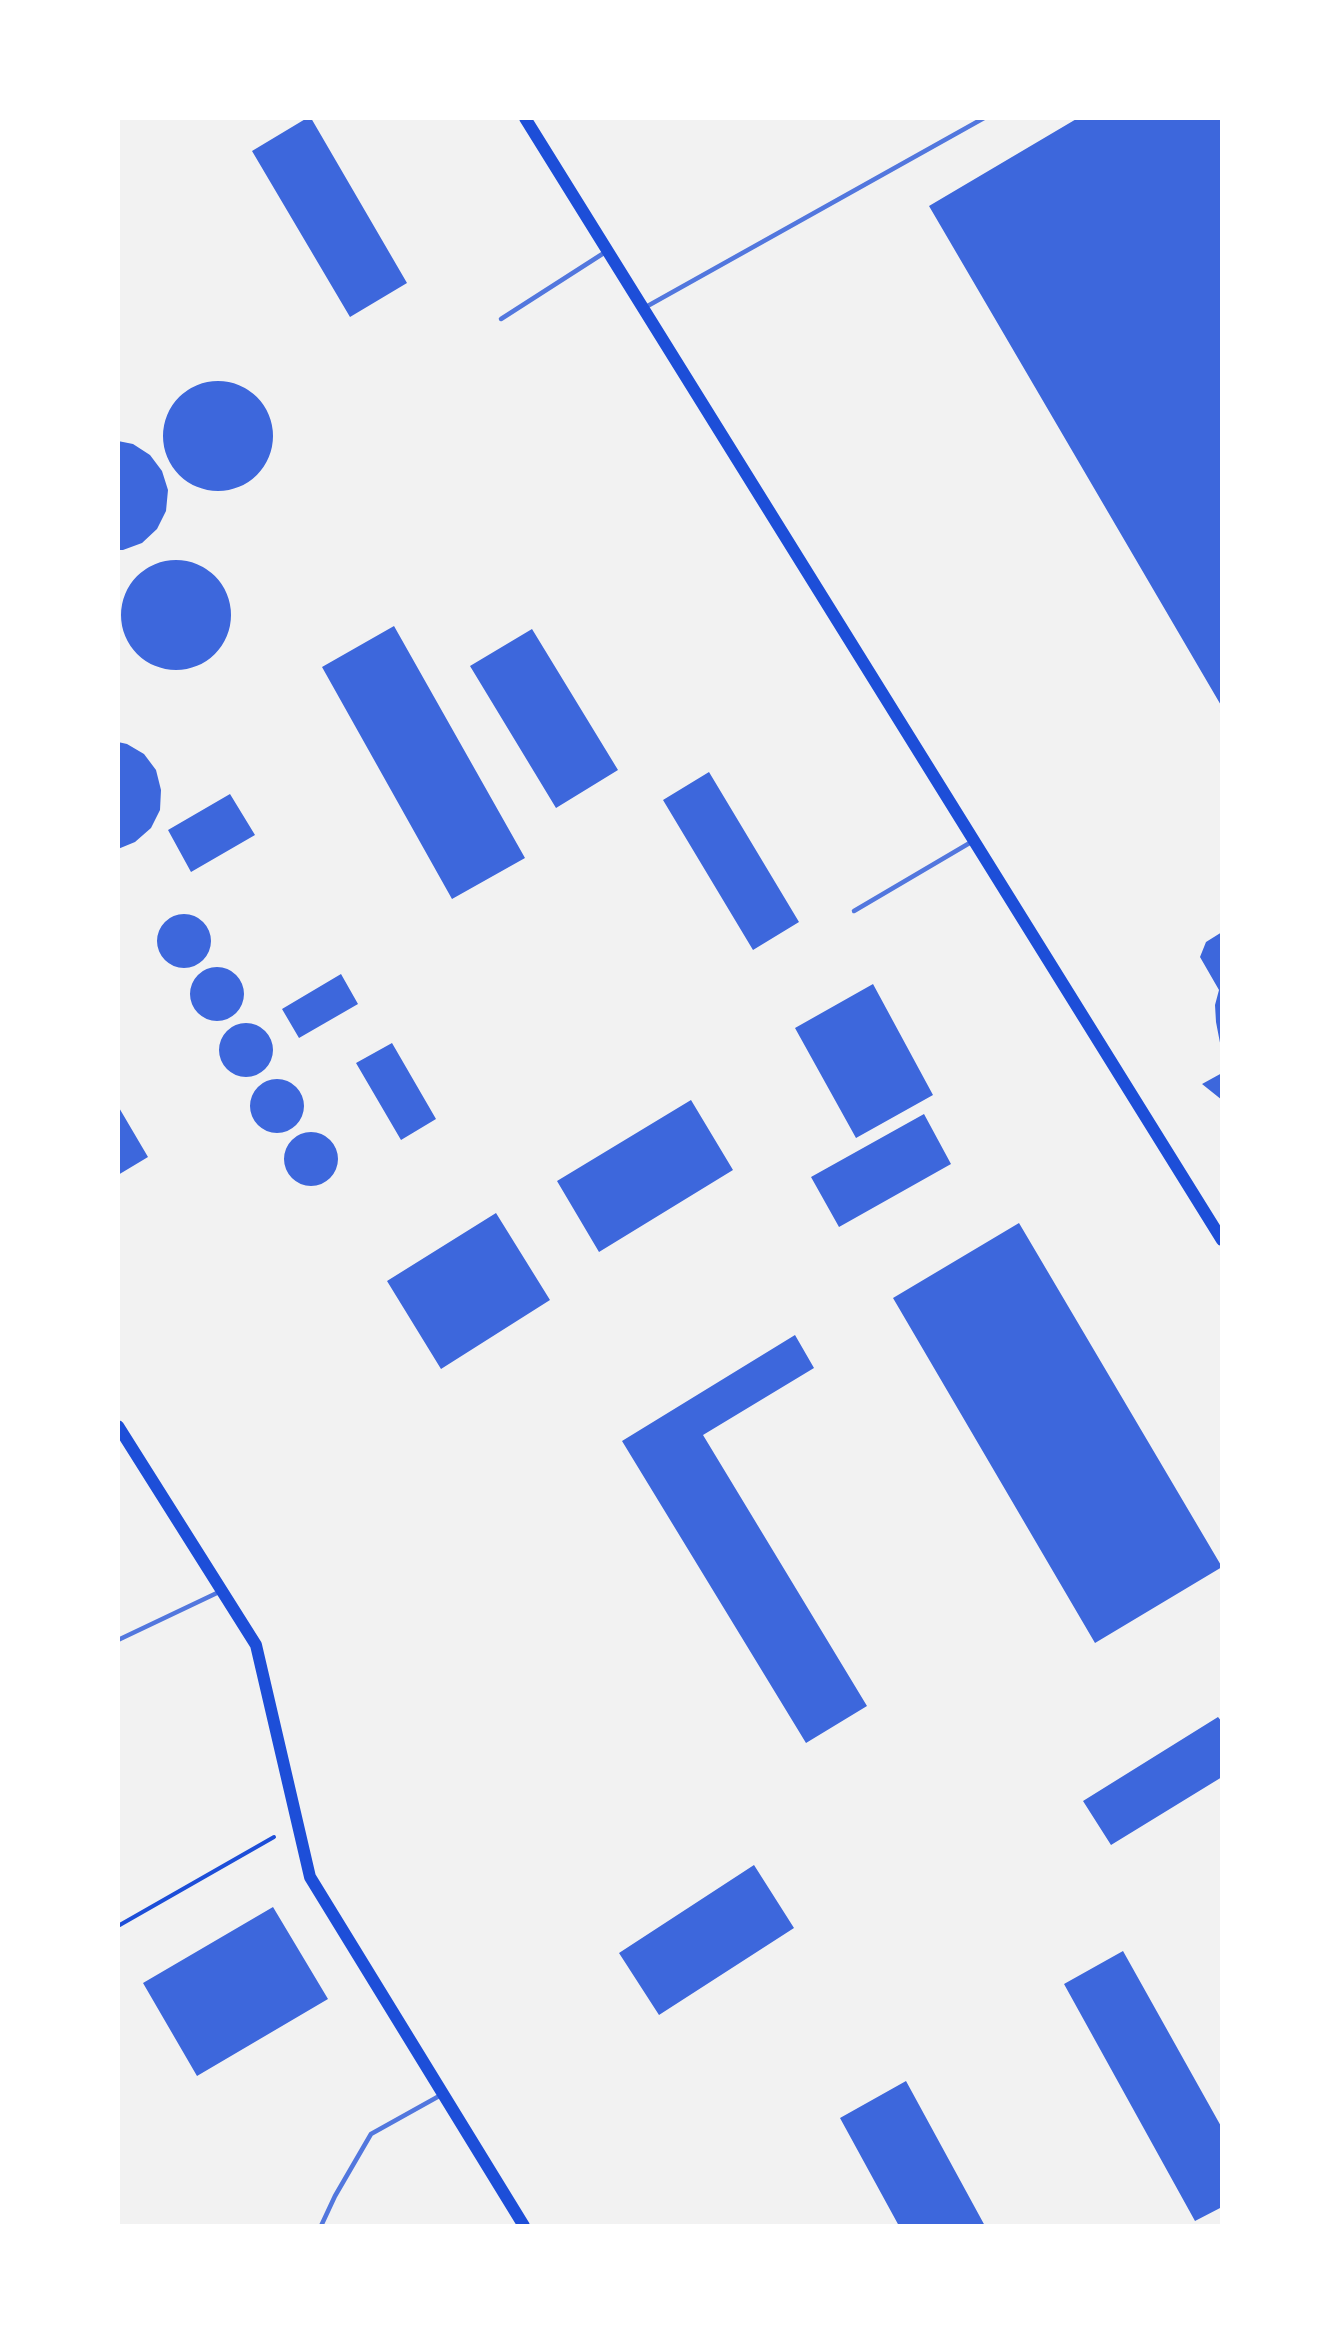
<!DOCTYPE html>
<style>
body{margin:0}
#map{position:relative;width:1340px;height:2344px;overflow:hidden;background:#f2f2f2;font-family:"Alegreya Sans",sans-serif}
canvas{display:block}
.frame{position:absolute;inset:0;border:120px solid #fff;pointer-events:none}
</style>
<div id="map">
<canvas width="1340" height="2344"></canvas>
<div class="frame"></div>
</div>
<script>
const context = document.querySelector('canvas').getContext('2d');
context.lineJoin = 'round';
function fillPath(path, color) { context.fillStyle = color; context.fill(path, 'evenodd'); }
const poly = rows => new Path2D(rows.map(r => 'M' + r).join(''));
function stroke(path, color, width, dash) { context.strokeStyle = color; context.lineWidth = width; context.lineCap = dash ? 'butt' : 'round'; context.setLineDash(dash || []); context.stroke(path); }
const building = poly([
 [307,118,311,118,407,283,350,317,252,151],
 [1078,118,1222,118,1222,707,929,206],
 '163 436a55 55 0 1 1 110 0a55 55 0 1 1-110 0Z',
 [118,441,133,444,150,455,162,471,168,490,166,511,157,529,142,543,123,550,118,550],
 '121 615a55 55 0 1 1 110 0a55 55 0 1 1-110 0Z',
 [394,626,525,858,452,899,322,667],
 [532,629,618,770,556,808,470,666],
 [118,742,127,744,144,754,156,770,161,790,160,810,151,828,135,842,118,849],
 [709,772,799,922,753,950,663,800],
 [230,794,255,835,191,872,168,830],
 '157 941a27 27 0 1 1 54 0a27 27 0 1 1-54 0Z',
 [1222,932,1222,1048,1221,1048,1216,1022,1215,1005,1219,990,1200,957,1206,942],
 '190 994a27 27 0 1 1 54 0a27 27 0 1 1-54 0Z',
 [341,974,358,1004,299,1038,282,1009],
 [873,984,933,1095,856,1138,795,1028],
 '219 1050a27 27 0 1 1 54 0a27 27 0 1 1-54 0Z',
 [392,1043,436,1119,401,1140,356,1063],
 [1222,1073,1222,1100,1202,1084],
 '250 1106a27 27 0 1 1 54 0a27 27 0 1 1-54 0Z',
 [691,1100,733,1170,599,1252,557,1181],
 [118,1106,148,1157,118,1175],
 [924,1114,951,1164,839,1227,811,1177],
 '284 1159a27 27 0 1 1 54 0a27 27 0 1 1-54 0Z',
 [496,1213,550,1300,441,1369,387,1281],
 [1019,1223,1222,1567,1095,1643,893,1298],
 [795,1335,814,1368,703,1435,867,1706,806,1743,622,1441],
 [1218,1717,1222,1722,1222,1777,1111,1845,1083,1801],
 [754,1865,794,1928,659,2015,619,1953],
 [273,1907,328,1999,197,2076,143,1983],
 [1123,1951,1222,2128,1222,2207,1195,2221,1064,1984],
 [906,2081,985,2226,899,2226,840,2118]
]);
const path = poly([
 [118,1926,274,1837]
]);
const service = poly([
 [644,308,984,118],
 [501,319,607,251],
 [854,911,973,841],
 [118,1640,219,1592],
 [321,2226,335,2196,371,2134,441,2095]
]);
const secondary = poly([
 [525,118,1222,1240],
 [118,1426,256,1645,310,1877,524,2226]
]);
fillPath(building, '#3d67dc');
stroke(path, '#1d4ed8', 4);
stroke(service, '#5277de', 4.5);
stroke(secondary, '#1d4ed8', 12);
</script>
